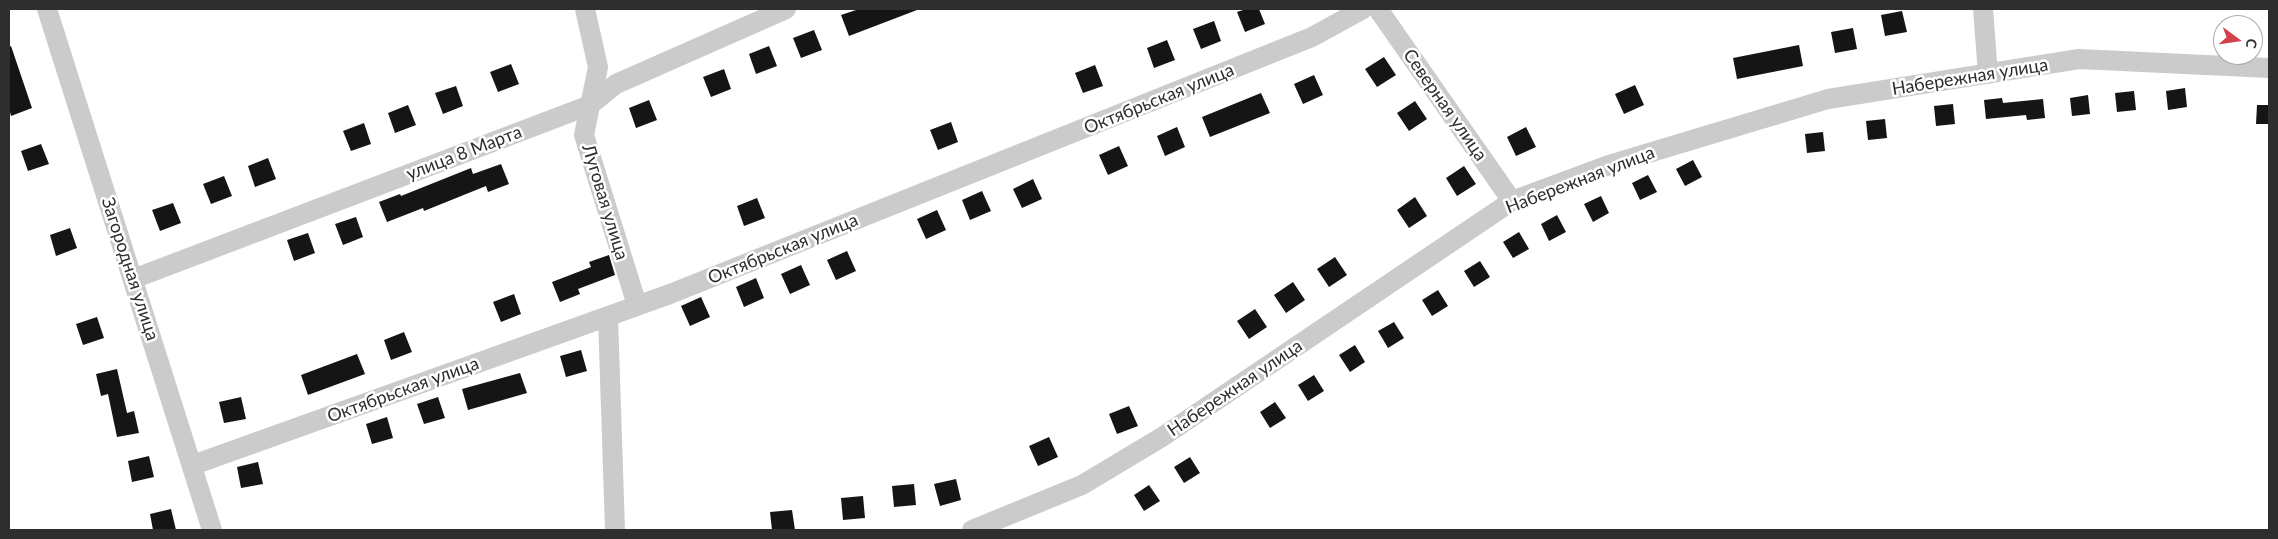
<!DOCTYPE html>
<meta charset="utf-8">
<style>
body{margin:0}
#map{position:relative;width:2278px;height:539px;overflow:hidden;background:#fff;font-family:Lato,sans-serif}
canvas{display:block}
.frame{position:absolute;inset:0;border:10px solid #2e2e2e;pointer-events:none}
.north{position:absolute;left:2213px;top:15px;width:50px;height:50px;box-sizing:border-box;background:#fff;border:1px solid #ababab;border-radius:50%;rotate:104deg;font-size:14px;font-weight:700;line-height:20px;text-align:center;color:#2e2e2e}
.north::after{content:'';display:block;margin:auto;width:18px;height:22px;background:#d3424b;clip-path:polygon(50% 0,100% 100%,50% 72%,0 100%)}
</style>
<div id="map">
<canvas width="2278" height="539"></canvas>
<div class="frame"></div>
<div class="north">С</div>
</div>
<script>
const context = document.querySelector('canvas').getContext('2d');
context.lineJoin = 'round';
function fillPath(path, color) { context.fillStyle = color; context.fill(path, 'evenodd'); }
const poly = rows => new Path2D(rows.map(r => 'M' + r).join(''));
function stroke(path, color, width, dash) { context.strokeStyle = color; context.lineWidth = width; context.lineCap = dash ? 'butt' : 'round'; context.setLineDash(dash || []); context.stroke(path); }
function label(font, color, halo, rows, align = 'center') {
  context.font = font + ' Lato,sans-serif'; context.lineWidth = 5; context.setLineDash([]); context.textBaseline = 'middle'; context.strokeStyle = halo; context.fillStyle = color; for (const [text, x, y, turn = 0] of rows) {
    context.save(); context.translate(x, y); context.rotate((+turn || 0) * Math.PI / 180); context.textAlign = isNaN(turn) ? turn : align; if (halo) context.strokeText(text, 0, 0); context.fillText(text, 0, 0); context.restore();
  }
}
const building = poly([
 [859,9,916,9,917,10,849,36,841,15],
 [1246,9,1259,9,1265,24,1245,32,1237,12],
 [1902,11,1907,32,1885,36,1881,15],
 [1214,21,1221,41,1201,49,1193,29],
 [1853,28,1857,49,1835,53,1831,32],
 [814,30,822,50,801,58,793,38],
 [1167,40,1175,60,1154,68,1147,48],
 [1799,45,1803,66,1737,79,1733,58],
 [11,46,32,108,11,116,9,108,9,47],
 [769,46,777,66,756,74,749,54],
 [1384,57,1396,75,1377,87,1365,69],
 [511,64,519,84,498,92,490,72],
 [1095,65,1103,86,1083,93,1075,73],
 [724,69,731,89,711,97,703,77],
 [1314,75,1323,95,1303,104,1294,84],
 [1635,85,1644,105,1624,114,1615,94],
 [456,86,463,106,443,114,435,93],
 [2185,88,2187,107,2168,110,2166,91],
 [2134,91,2136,110,2117,112,2115,93],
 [1261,93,1270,113,1210,137,1202,117],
 [2088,95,2090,114,2072,116,2070,98],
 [2002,98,2003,103,2043,99,2045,118,2027,120,2026,115,1986,119,1984,100],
 [649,100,657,120,636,128,629,108],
 [1415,101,1427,119,1409,131,1397,113],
 [1953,104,1955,124,1936,126,1934,106],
 [408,105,416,125,395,133,388,113],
 [2257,105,2269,105,2269,124,2256,124],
 [1885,119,1887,138,1868,140,1866,121],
 [951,122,958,142,938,150,930,130],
 [364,123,371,144,351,151,343,131],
 [1177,127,1185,147,1165,156,1157,136],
 [1526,127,1536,147,1516,156,1507,137],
 [1823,132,1825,151,1807,153,1805,134],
 [41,144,49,164,28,171,21,151],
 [1119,146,1128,166,1108,175,1099,155],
 [268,158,276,179,255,187,248,166],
 [1693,160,1702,177,1685,186,1676,169],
 [501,164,509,184,488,192,486,186,424,211,423,208,387,222,379,202,400,194,401,196,471,168,473,174],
 [1464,166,1476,184,1457,196,1446,178],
 [1648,175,1657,192,1640,200,1632,183],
 [224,176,232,196,211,204,203,184],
 [1033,179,1042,199,1022,208,1013,189],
 [982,191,991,211,970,220,962,200],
 [1601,196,1609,213,1593,222,1584,204],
 [1415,197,1427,216,1409,228,1397,210],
 [757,198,765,218,744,226,737,206],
 [173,203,181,223,160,231,152,210],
 [937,210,946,230,926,239,917,219],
 [1557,215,1566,232,1549,241,1541,224],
 [356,217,363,237,343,245,335,224],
 [70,228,77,248,56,256,50,235],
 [1519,232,1529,249,1513,258,1503,242],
 [308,233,315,253,294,261,287,240],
 [847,251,856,271,836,280,827,260],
 [609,255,615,275,578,289,580,294,560,302,552,282,591,267,589,262],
 [1335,257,1347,275,1329,287,1317,269],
 [1480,261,1490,277,1474,287,1464,271],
 [801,265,810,285,790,294,781,274],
 [756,278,764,298,744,307,736,287],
 [1293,282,1305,300,1286,313,1274,295],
 [1438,290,1448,306,1432,316,1422,300],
 [514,294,521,314,501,322,493,302],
 [701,297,710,317,690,326,681,306],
 [1255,309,1267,327,1249,339,1237,321],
 [97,317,104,338,83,345,76,324],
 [1394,322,1404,338,1388,348,1378,331],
 [404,332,412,352,391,360,384,340],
 [1355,345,1365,362,1350,372,1339,355],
 [581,350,587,371,566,377,560,356],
 [357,354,365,374,308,395,301,375],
 [117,369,127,413,134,411,139,433,117,437,108,394,101,396,96,374],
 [520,373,527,393,468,410,462,389],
 [1314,375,1324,391,1308,401,1298,385],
 [241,397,246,419,224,423,219,402],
 [438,397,445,418,424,424,417,404],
 [1275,402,1286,418,1270,428,1260,412],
 [1129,406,1138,426,1117,434,1109,414],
 [387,417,393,438,372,444,366,424],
 [1049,437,1058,457,1038,466,1029,446],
 [149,456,154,477,132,482,128,461],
 [1190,457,1200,473,1184,483,1174,467],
 [258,462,263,484,241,488,237,467],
 [956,479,961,500,940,506,934,484],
 [914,484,916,505,894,507,892,486],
 [1149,485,1160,501,1144,511,1134,495],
 [863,496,865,518,843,520,841,498],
 [171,509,176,530,153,530,150,514],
 [792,510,795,530,772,530,770,512]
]);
const minor = poly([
 [47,9,212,530],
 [585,9,598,67,584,135,637,305],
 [1378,9,1512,201],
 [1983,9,1988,74],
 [133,279,590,105,616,84,786,9],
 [608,317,615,530],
 [193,465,670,294,1312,37,1363,9],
 [972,530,1082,485,1162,437,1512,201,1612,164,1828,99,2079,59,2269,68]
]);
const streetNames = [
 ["Набережная улица",1970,77,-9],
 ["Октябрьская улица",1159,99,-22],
 ["Северная улица",1445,105,55],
 ["улица 8 Марта",464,153,-21],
 ["Набережная улица",1580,180,-21],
 ["Луговая улица",605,202,73],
 ["Октябрьская улица",783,249,-22],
 ["Загородная улица",130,269,72],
 ["Набережная улица",1235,388,-34],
 ["Октябрьская улица",403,390,-20]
];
fillPath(building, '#151515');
stroke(minor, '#cbcbcb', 20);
label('18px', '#2e2e2e', '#fff', streetNames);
</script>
